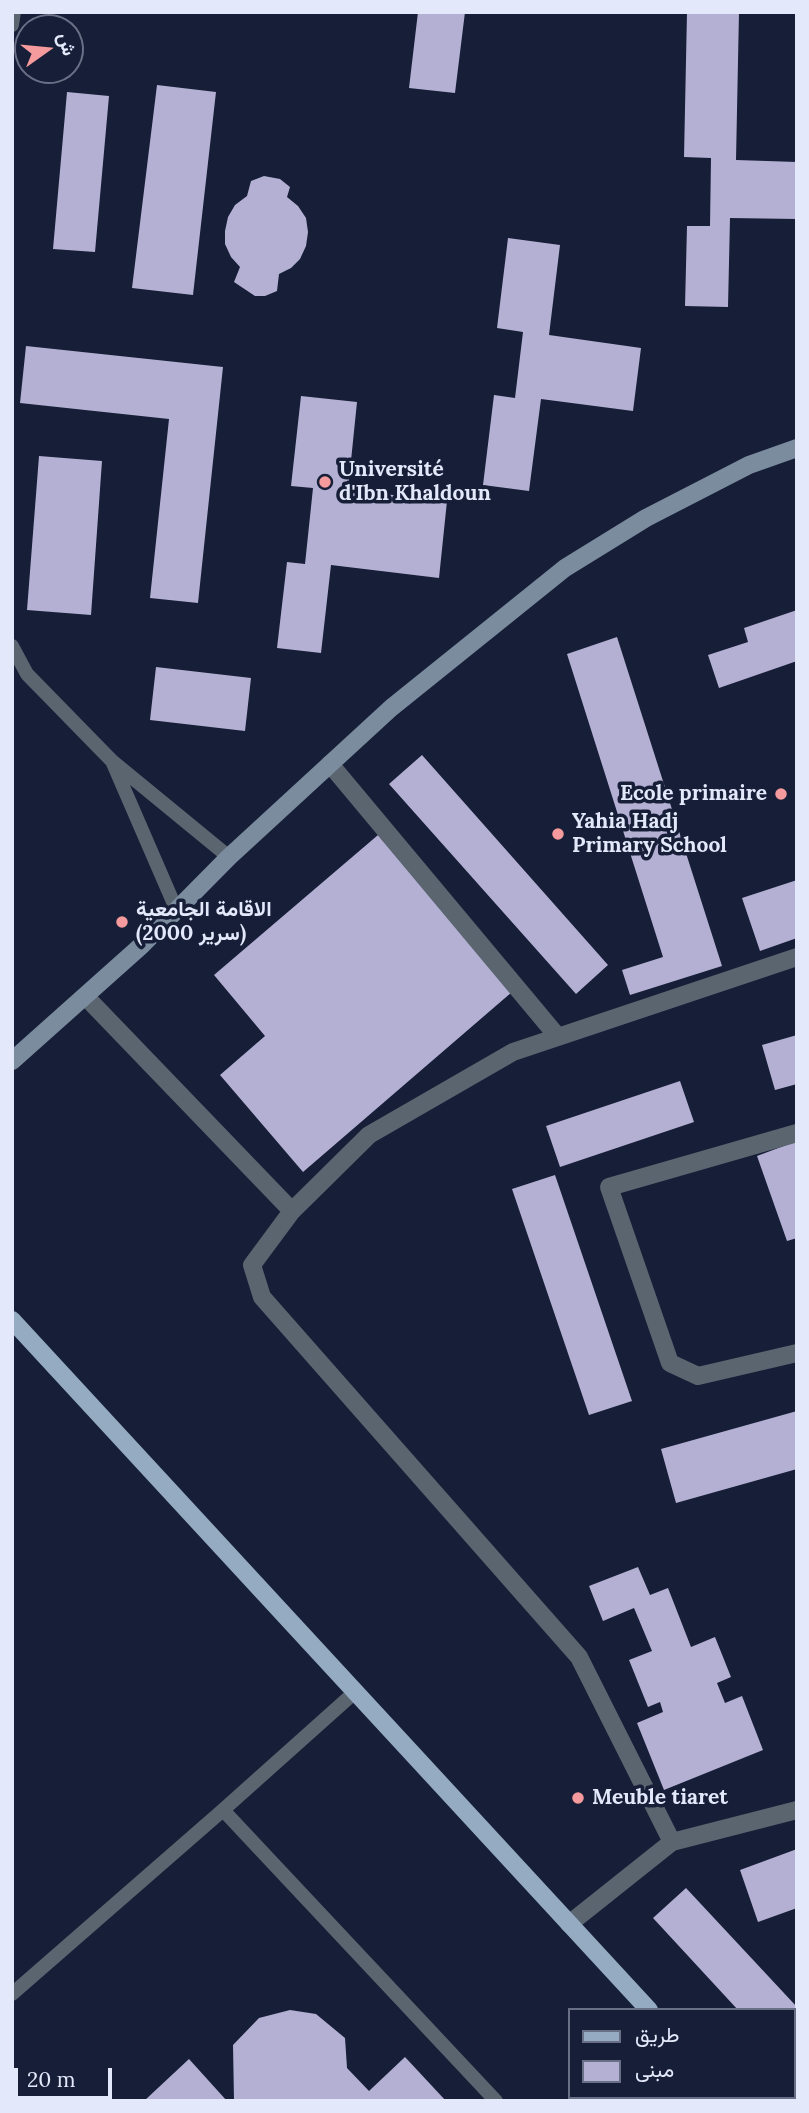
<!DOCTYPE html>
<meta charset="utf-8">
<style>
body{margin:0}
#map{position:relative;width:809px;height:2113px;overflow:hidden;background:#171e37;font-family:Lora,Vazirmatn,serif}
canvas{display:block}
.frame{position:absolute;inset:0;border:14px solid #e3e9fb;pointer-events:none}
.legend{position:absolute;left:568px;top:2008px;width:228px;height:91px;box-sizing:border-box;background:#171e37;border:2px solid #696f85;margin:0;padding:9px 12px;list-style:none;font-size:21px;color:#e3e9fb}
.legend li{display:flex;align-items:center;gap:14px;height:35px}
.legend b{width:35px;border:2px solid #696f85}
.north{position:absolute;left:14px;top:14px;width:70px;height:70px;box-sizing:border-box;background:#171e37;border:2px solid #696f85;border-radius:50%;rotate:75deg;font-size:19px;font-weight:700;line-height:28px;text-align:center;color:#e3e9fb}
.north::after{content:'';display:block;margin:auto;width:24px;height:32px;background:#f59b9d;clip-path:polygon(50% 0,100% 100%,50% 72%,0 100%)}
.scale{position:absolute;left:14px;top:2068px;width:98px;height:32px;box-sizing:border-box;border:4px solid #e3e9fb;border-top:0;padding-left:9px;font-size:21px;line-height:24px;white-space:nowrap;color:#e3e9fb;-webkit-text-stroke:5px #171e37;paint-order:stroke}
</style>
<div id="map">
<canvas width="809" height="2113"></canvas>
<div class="frame"></div>
<ul class="legend">
<li><b style="height:9px;background:#94abc2"></b>طريق</li>
<li><b style="height:19px;background:#b4b0d3"></b>مبنى</li>
</ul>
<div class="north">ش</div>
<div class="scale">20 m</div>
</div>
<script>
const context = document.querySelector('canvas').getContext('2d');
context.lineJoin = 'round';
function fillPath(path, color) { context.fillStyle = color; context.fill(path, 'evenodd'); }
const poly = rows => new Path2D(rows.map(r => 'M' + r).join(''));
function stroke(path, color, width, dash) { context.strokeStyle = color; context.lineWidth = width; context.lineCap = dash ? 'butt' : 'round'; context.setLineDash(dash || []); context.stroke(path); }
function label(font, color, halo, rows, align = 'center') {
  context.font = font + ' Lora,Vazirmatn,serif'; context.lineWidth = 7; context.setLineDash([]); context.textBaseline = 'middle'; context.strokeStyle = halo; context.fillStyle = color; for (const [text, x, y, turn = 0] of rows) {
    context.save(); context.translate(x, y); context.rotate((+turn || 0) * Math.PI / 180); context.textAlign = isNaN(turn) ? turn : align; if (halo) context.strokeText(text, 0, 0); context.fillText(text, 0, 0); context.restore();
  }
}
const building = poly([
 [418,12,465,12,455,93,409,88],
 [687,12,739,12,736,160,797,162,797,219,730,218,728,307,685,306,687,226,710,226,711,158,684,157],
 [157,85,216,92,193,295,132,288],
 [67,92,109,96,95,252,53,249],
 [264,176,280,179,290,187,287,197,298,206,306,218,308,232,306,246,300,259,291,268,279,274,277,291,265,296,255,296,234,282,240,267,231,257,225,244,225,231,228,217,235,205,247,196,251,181],
 [508,238,560,245,549,335,641,348,633,411,541,399,529,491,483,485,494,395,515,398,523,332,497,328],
 [26,346,223,367,198,603,150,598,169,419,20,403],
 [301,396,357,402,348,490,447,501,439,578,331,565,321,653,277,648,287,562,305,564,313,488,291,486],
 [39,456,102,461,91,615,27,610],
 [797,610,797,661,719,688,708,655,748,642,744,628],
 [617,637,722,966,630,995,622,970,663,957,567,654],
 [156,667,251,678,245,731,150,720],
 [422,755,608,965,576,994,389,784],
 [378,835,512,992,303,1172,220,1075,265,1036,214,975],
 [797,880,797,938,760,951,742,898],
 [797,1035,797,1084,775,1090,762,1045],
 [680,1081,694,1122,560,1167,546,1126],
 [797,1141,797,1238,787,1241,757,1156],
 [555,1175,632,1401,589,1415,512,1189],
 [797,1411,797,1469,676,1503,661,1449],
 [638,1567,650,1595,668,1588,691,1647,715,1637,731,1677,717,1683,725,1703,742,1696,763,1750,664,1790,637,1723,663,1712,660,1702,648,1707,629,1660,652,1651,634,1608,603,1621,589,1586],
 [797,1849,797,1908,758,1922,740,1870],
 [686,1888,797,2007,797,2073,793,2069,793,2010,738,2010,653,1918],
 [290,2010,316,2014,345,2038,347,2068,369,2091,405,2057,446,2101,234,2101,233,2045,259,2018],
 [189,2059,227,2101,144,2101]
]);
const lane = poly([
 [12,25,14,12],
 [12,646,27,674,112,761],
 [177,911,112,761,229,857],
 [223,1810,355,1692],
 [12,1994,223,1810,496,2101]
]);
const street = poly([
 [330,764,558,1037],
 [86,997,292,1211],
 [797,1133,609,1187,670,1363,698,1376,797,1353],
 [672,1842,579,1657,262,1297,252,1265,292,1211,369,1135,513,1052,797,957],
 [569,1924,672,1842,797,1810]
]);
const secondary = poly([
 [12,1061,142,945,229,857,391,708,565,568,646,518,749,465,797,448]
]);
const primary = poly([
 [12,1320,649,2010],
 [730,2097,733,2101]
]);
const markers = [
 [325,482,7,"#f59b9d"],
 [781,794,7,"#f59b9d"],
 [558,834,7,"#f59b9d"],
 [122,922,7,"#f59b9d"],
 [578,1798,7,"#f59b9d"]
];
const poiNames = [
 ["Université",339,470],
 ["d'Ibn Khaldoun",339,494],
 ["Ecole primaire",767,794,"right"],
 ["Yahia Hadj",572,822],
 ["Primary School",572,846],
 ["الاقامة الجامعية",136,910],
 ["(2000 سرير)",136,934],
 ["Meuble tiaret",592,1798]
];
fillPath(building, '#b4b0d3');
stroke(lane, '#5a6570', 14);
stroke(street, '#5a6570', 18);
stroke(secondary, '#7a8c9e', 18);
stroke(primary, '#94abc2', 18);
for (const [x, y, r, color] of markers) { const dot = new Path2D(); dot.arc(x, y, r, 0, 2 * Math.PI); context.fillStyle = color; context.fill(dot); stroke(dot, '#171e37', 2.5); }
label('bold 21px', '#e3e9fb', '#171e37', poiNames, 'left');
</script>
